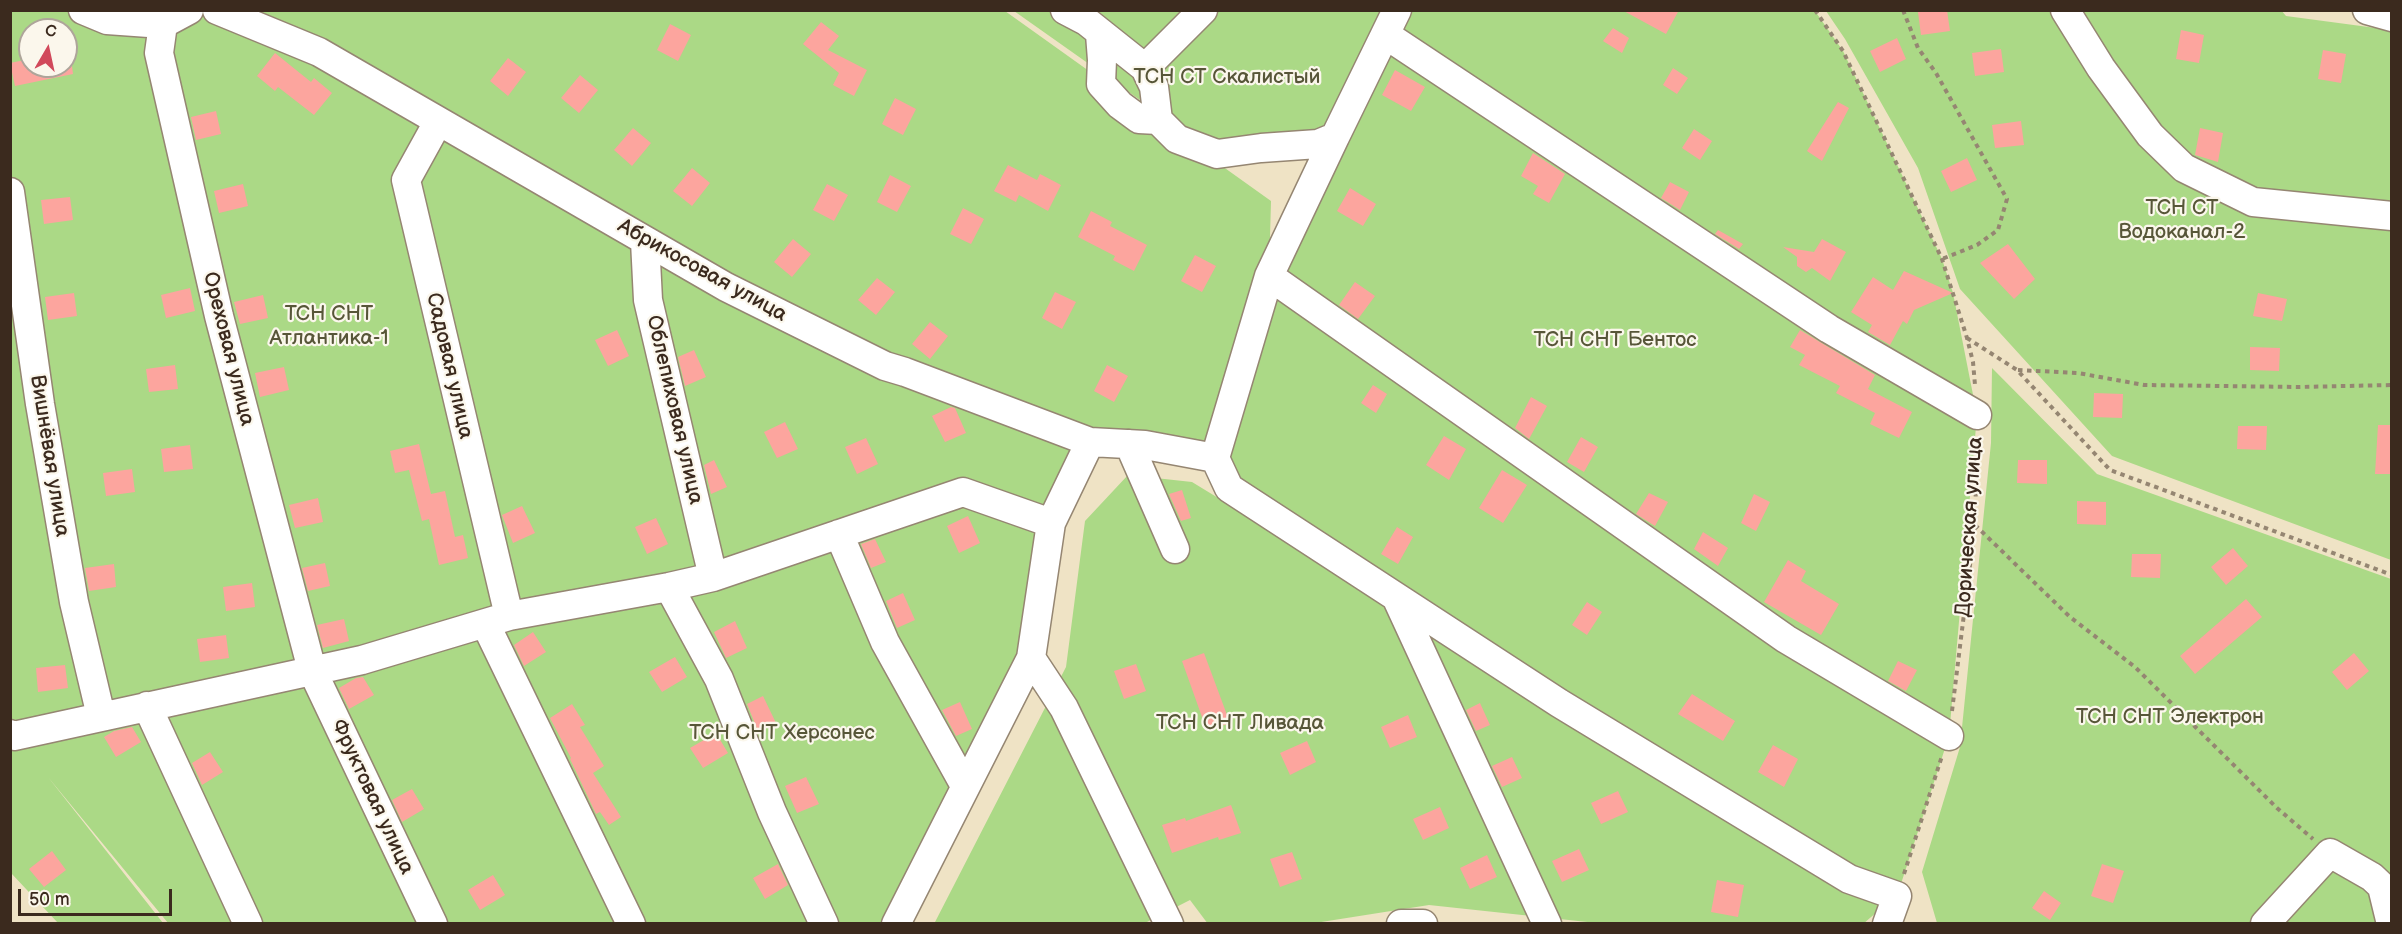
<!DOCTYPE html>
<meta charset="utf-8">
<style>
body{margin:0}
#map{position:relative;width:2402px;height:934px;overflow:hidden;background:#efe3c5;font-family:"Balsamiq Sans",sans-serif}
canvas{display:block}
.frame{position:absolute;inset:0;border:12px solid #3b2a1e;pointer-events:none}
.north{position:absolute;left:18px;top:18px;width:60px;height:60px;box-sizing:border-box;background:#fbf7ec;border:2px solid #aea59a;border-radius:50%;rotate:9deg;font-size:16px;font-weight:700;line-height:24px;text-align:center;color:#3b2a1e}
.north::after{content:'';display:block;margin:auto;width:21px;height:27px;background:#d1495b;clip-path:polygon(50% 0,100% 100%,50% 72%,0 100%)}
.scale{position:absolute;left:18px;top:889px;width:154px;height:27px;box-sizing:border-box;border:3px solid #3b2a1e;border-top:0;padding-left:8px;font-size:18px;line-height:21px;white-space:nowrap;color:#3b2a1e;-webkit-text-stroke:4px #fbf7ec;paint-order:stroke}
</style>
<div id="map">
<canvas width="2402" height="934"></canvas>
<div class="frame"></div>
<div class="north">С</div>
<div class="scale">50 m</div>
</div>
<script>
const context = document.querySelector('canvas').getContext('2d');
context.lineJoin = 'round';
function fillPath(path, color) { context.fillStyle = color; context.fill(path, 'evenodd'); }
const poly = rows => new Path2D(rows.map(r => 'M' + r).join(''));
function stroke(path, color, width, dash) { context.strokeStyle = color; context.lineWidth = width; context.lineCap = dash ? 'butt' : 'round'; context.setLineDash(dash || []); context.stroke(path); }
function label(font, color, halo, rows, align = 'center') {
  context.font = font + ' "Balsamiq Sans",sans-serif'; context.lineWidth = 4.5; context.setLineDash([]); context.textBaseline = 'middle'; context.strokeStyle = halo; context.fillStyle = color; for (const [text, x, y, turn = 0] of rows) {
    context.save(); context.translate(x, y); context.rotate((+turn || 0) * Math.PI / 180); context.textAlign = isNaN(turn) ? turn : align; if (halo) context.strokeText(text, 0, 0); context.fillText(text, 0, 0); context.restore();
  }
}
const green = poly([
 [2281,10,2286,16,2391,30,2391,560,2112,456,1960,289,1918,168,1845,39,1826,11],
 [11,11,1005,11,1271,201,1269,274,1396,11,1815,11,1843,51,1942,259,1953,293,1977,415,1949,736,1897,896,1229,488,1215,458,1090,442,1051,523,1031,658,905,923,168,923,48,777,163,923,58,923,11,873],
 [30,30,66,30,66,66,30,66],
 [1014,11,1392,11,1329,138,1208,148],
 [1992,368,2097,474,2391,579,2391,923,1937,923,1922,872,1960,747,1991,443],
 [1128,475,1192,482,1885,905,1863,924,1606,924,1429,905,1315,923,1208,924,1190,900,1145,923,934,924,1066,667,1085,521]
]);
const building = poly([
 [1622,10,1679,10,1666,34],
 [1947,10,1950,31,1921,35,1918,12],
 [821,22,839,36,828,50,867,70,854,96,833,85,839,73,803,44],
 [670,24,691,35,678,61,657,50],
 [1613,28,1629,38,1622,53,1603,41],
 [2181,30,2204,35,2199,63,2176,59],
 [1897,38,1906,59,1880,72,1870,51],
 [2001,49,2004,72,1975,76,1972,53],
 [2323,50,2346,54,2341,83,2318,79],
 [275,53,311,82,314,78,332,93,314,115,278,87,275,91,257,76],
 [508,58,526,72,508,96,490,81],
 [30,59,30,66,72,66,73,74,15,86,10,63],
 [1673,68,1688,78,1677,94,1663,85],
 [1395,70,1425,87,1411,111,1382,95],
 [580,75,598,90,579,113,561,98],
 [895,98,916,109,903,135,882,124],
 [1838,102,1849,108,1822,161,1807,151],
 [216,111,221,134,196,140,191,117],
 [2021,121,2024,145,1995,148,1992,125],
 [633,128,651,143,632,166,614,150],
 [2200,128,2223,133,2218,162,2195,155],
 [1694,129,1712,141,1700,160,1682,148],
 [1533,153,1565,174,1549,203,1533,194,1538,186,1521,176],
 [1967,158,1977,180,1951,192,1941,171],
 [1008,165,1037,180,1040,174,1061,185,1048,211,1019,195,1016,202,994,191],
 [692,168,710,183,692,206,673,191],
 [890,175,911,186,897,212,877,202],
 [1670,182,1689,192,1680,210,1661,198],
 [243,184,248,206,219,213,214,191],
 [827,184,848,195,834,221,813,210],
 [1350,188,1376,204,1363,226,1337,211],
 [70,197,73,220,44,224,41,200],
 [963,208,984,219,971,244,950,234],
 [1091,211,1112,222,1110,226,1147,245,1134,271,1113,260,1115,256,1078,237],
 [1718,230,1743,244,1739,249,1715,234],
 [793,239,811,254,792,277,774,262],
 [1822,239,1846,252,1830,281,1812,268,1806,272,1797,266,1797,257,1783,247,1814,252],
 [2008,244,2035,279,2014,299,1980,263],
 [1195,255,1216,266,1202,292,1181,281],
 [1904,271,1953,293,1914,310,1907,324,1903,321,1890,345,1868,332,1872,325,1851,312,1873,277,1893,290],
 [877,278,895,292,876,315,858,300],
 [1355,282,1375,296,1358,319,1339,305],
 [190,288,195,311,166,318,161,295],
 [1055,292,1076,302,1062,329,1042,318],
 [74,293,77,316,48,320,45,297],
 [2258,293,2287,299,2282,321,2253,316],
 [263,295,268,318,240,324,234,302],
 [930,322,948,336,930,359,912,344],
 [617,330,629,356,608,366,595,340],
 [1800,330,1875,375,1868,389,1912,412,1899,438,1870,424,1875,413,1836,393,1840,386,1799,365,1805,355,1790,347],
 [2250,347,2280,348,2279,371,2250,370],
 [694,350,706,377,685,386,678,357],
 [175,365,178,389,149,392,146,369],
 [1107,365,1128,376,1114,402,1094,391],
 [284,367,289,390,260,397,255,373],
 [1373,385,1387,394,1376,413,1361,403],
 [2094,393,2123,394,2122,418,2093,417],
 [1531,397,1547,406,1529,439,1515,428],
 [951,407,955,408,966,433,945,442,932,416],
 [785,422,798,449,777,458,764,432],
 [2378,425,2391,425,2391,474,2375,474],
 [2238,426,2267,426,2266,450,2237,449],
 [1444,436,1466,449,1449,480,1426,465],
 [1581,437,1598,447,1584,472,1567,462],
 [866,438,878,464,857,474,845,447],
 [419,444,431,494,445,491,455,537,463,535,468,558,439,565,429,519,422,521,409,470,395,473,390,451],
 [190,445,193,469,164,472,161,449],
 [714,460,727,487,711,494,704,465],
 [2018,460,2047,460,2047,484,2017,483],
 [132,469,135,492,106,496,103,473],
 [1502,470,1527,485,1503,523,1479,508],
 [1182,490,1191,518,1181,521,1169,494],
 [1649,493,1668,502,1655,526,1636,514],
 [1754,494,1770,502,1756,531,1741,523],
 [318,498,323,522,295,528,289,505],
 [2077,501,2106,502,2106,525,2077,524],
 [522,506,535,533,513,543,502,515],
 [968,516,980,543,959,553,947,526],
 [656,518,668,544,647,554,635,527],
 [1397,527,1413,537,1398,564,1381,554],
 [1703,532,1728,548,1718,566,1694,549],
 [875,539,886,562,871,568,861,544],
 [2233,548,2248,566,2226,585,2211,567],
 [2132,554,2161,554,2160,578,2131,577],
 [1788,560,1806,571,1801,581,1839,604,1821,635,1764,602],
 [325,563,330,586,308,591,302,568],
 [114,564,116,587,89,591,85,568],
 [252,583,255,607,226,611,223,587],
 [903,593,915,620,897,628,886,601],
 [2246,599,2262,617,2195,674,2180,656],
 [1587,602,1602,612,1587,635,1572,625],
 [344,619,349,641,323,648,317,625],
 [735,621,747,648,726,658,714,632],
 [533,632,546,652,524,666,514,645],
 [226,635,229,658,200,662,197,639],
 [1204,653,1230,723,1207,731,1182,661],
 [2354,653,2369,671,2347,690,2332,672],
 [675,657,687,677,662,692,649,672],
 [1898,661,1917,670,1906,691,1888,681],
 [1136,664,1146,691,1124,699,1114,671],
 [65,665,68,688,38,692,36,668],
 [363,677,374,695,349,709,339,688,356,678],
 [1692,694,1735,721,1723,741,1678,714],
 [763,696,776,723,758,731,747,704],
 [960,702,972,729,956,736,942,710],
 [1480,703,1490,725,1476,731,1466,710],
 [572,704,585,725,580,727,604,766,593,773,621,817,609,825,600,812,596,814,570,759,571,758,550,718],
 [1408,715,1417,737,1390,748,1381,727],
 [132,727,141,742,116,757,104,737,114,731],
 [716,733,728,753,703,768,690,748],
 [1307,741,1316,762,1290,775,1280,753],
 [1773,745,1798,759,1784,787,1758,772],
 [210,752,223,772,202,785,192,763],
 [1512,757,1522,778,1502,787,1492,766],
 [806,777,819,804,797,813,785,786],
 [412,789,424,809,402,822,392,800],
 [1618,791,1628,812,1601,824,1591,803],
 [1231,805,1241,833,1219,840,1218,837,1172,853,1162,825,1185,818,1186,821],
 [1440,807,1449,828,1423,840,1413,819],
 [1579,849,1589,870,1562,882,1552,861],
 [52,851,66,870,44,887,29,869],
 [1292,852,1302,879,1280,887,1270,859],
 [1487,855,1497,877,1470,889,1460,868],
 [778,864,788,885,765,899,753,878],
 [2102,864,2124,871,2113,903,2091,896],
 [493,875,505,895,480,910,468,890],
 [1717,880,1744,885,1738,917,1711,912],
 [2044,891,2061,903,2050,920,2032,908]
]);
const path = poly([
 [1815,10,1843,51,1942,259,1967,338,1973,362,1975,385],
 [1903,10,1918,48,1936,73,2007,199,1998,230,1977,245,1942,259],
 [1967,338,2017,370,2110,470,2392,575],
 [2018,370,2078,373,2144,385,2299,387,2392,385],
 [1975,525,2070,617,2135,667,2277,808,2313,839],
 [1952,711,1975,525,1977,438],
 [1904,874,1942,756]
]);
const minor = poly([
 [83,10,107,20,163,24,189,10],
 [217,10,319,52,726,287,885,366,905,372,1090,442,1145,445,1215,458],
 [1065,10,1086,21,1145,68,1154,87,1158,120,1177,139,1217,154,1261,148,1318,144,1335,137,1397,10],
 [2065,10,2101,68,2150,135,2184,168,2253,202,2392,216],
 [2367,10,2392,17],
 [163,24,159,53,219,316,312,670,433,924],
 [1100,34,1102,60,1101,84,1120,105,1139,119,1158,120],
 [1386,35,1829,329,1977,415],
 [1145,68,1203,10],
 [438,122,406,180,509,616],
 [1335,137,1269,276,1215,458,1229,488,1559,703,1849,879,1897,896,1887,924],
 [10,192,40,404,74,602,101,716],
 [645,241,648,300,713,577],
 [1269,276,1786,639,1949,736],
 [1129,444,1175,549],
 [839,534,885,642,965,786],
 [669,587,719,679,772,812,824,924],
 [1396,597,1547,924],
 [486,625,631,924],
 [1031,658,1064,708,1169,924],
 [147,706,248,924],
 [10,734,14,736,362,660,509,616,669,587,713,577,963,492,1051,523,1090,442],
 [2382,887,2391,924],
 [896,924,1031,658,1051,523],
 [1401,924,1423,924],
 [2265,924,2330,853,2372,877,2392,896]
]);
const parkNames = [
 ["ТСН СТ Скалистый",1227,78],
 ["ТСН СТ",2182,209],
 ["Водоканал-2",2182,233],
 ["ТСН СНТ",329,315],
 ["Атлантика-1",329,339],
 ["ТСН СНТ Бентос",1615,341],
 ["ТСН СНТ Электрон",2170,718],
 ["ТСН СНТ Ливада",1240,724],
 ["ТСН СНТ Херсонес",782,734]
];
const streetNames = [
 ["Абрикосовая улица",702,271,29],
 ["Ореховая улица",228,349,76],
 ["Садовая улица",449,366,77],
 ["Облепиховая улица",674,410,77],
 ["Вишнёвая улица",49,456,81],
 ["Дорическая улица",1970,527,-86],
 ["Фруктовая улица",372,797,65]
];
fillPath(green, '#abd986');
fillPath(building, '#fca59e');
stroke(minor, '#958672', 31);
stroke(path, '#958672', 4, [4.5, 4.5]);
stroke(minor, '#fff', 28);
label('21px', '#575638', '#fbf7ec', parkNames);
label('21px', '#3b2a1e', '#fbf7ec', streetNames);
</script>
